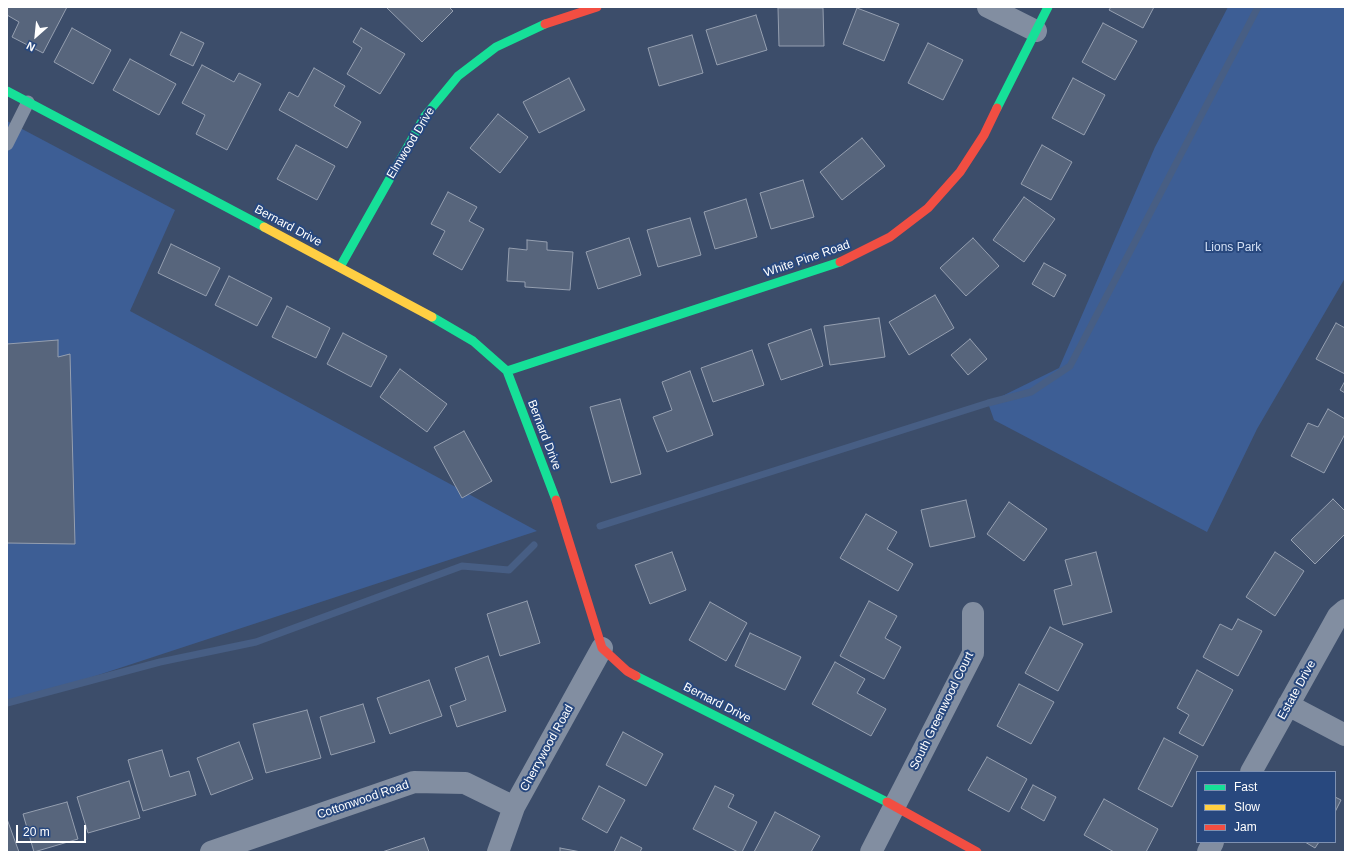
<!DOCTYPE html>
<style>
body{margin:0}
#map{position:relative;width:1352px;height:859px;overflow:hidden;background:#3c4d6a;font-family:Helvetica,sans-serif}
canvas{display:block}
.frame{position:absolute;inset:0;border:8px solid #fff;pointer-events:none}
.legend{position:absolute;left:1196px;top:771px;width:140px;height:72px;box-sizing:border-box;background:#28487e;border:1px solid #7e91b2;margin:0;padding:5px 7px;list-style:none;font-size:12px;color:#fff}
.legend li{display:flex;align-items:center;gap:8px;height:20px}
.legend b{width:20px;border:1px solid #7e91b2}
.north{position:absolute;left:16px;top:16px;width:40px;height:40px;-webkit-text-stroke:3px #28487e;paint-order:stroke;rotate:207deg;font-size:11px;font-weight:700;line-height:16px;text-align:center;color:#fff}
.north::after{content:'';display:block;margin:auto;width:14px;height:18px;background:#fff;clip-path:polygon(50% 0,100% 100%,50% 72%,0 100%)}
.scale{position:absolute;left:16px;top:825px;width:70px;height:18px;box-sizing:border-box;border:2px solid #fff;border-top:0;padding-left:5px;font-size:12px;line-height:14px;white-space:nowrap;color:#fff;-webkit-text-stroke:3px #28487e;paint-order:stroke}
</style>
<div id="map">
<canvas width="1352" height="859"></canvas>
<div class="frame"></div>
<ul class="legend">
<li><b style="height:5px;background:#16e098"></b>Fast</li>
<li><b style="height:5px;background:#ffcf43"></b>Slow</li>
<li><b style="height:5px;background:#f24e42"></b>Jam</li>
</ul>
<div class="north">N</div>
<div class="scale">20 m</div>
</div>
<script>
const context = document.querySelector('canvas').getContext('2d');
context.lineJoin = 'round';
function fillPath(path, color) { context.fillStyle = color; context.fill(path, 'evenodd'); }
const poly = rows => new Path2D(rows.map(r => 'M' + r).join(''));
function stroke(path, color, width, dash) { context.strokeStyle = color; context.lineWidth = width; context.lineCap = dash ? 'butt' : 'round'; context.setLineDash(dash || []); context.stroke(path); }
function label(font, color, halo, rows, align = 'center') {
  context.font = font + ' Helvetica,sans-serif'; context.lineWidth = 4; context.setLineDash([]); context.textBaseline = 'middle'; context.strokeStyle = halo; context.fillStyle = color; for (const [text, x, y, turn = 0] of rows) {
    context.save(); context.translate(x, y); context.rotate((+turn || 0) * Math.PI / 180); context.textAlign = isNaN(turn) ? turn : align; if (halo) context.strokeText(text, 0, 0); context.fillText(text, 0, 0); context.restore();
  }
}
const green = poly([
 [1228,7,1345,7,1345,278,1257,429,1207,532,994,420,988,403,1059,368,1155,147],
 [7,121,175,210,130,311,537,531,7,705]
]);
const stream = poly([
 [600,526,988,403,1031,392,1070,366,1258,7],
 [7,703,160,662,256,642,462,566,509,570,534,545]
]);
const building = poly([
 [7,7,67,7,43,53,12,37,19,22,7,15,7,7],
 [386,7,449,7,453,11,422,42,386,7],
 [1111,7,1154,7,1143,28,1109,10,1111,7],
 [778,8,823,8,824,46,779,46,778,8],
 [857,8,899,24,884,61,843,44,857,8],
 [756,15,767,50,717,65,706,30,756,15],
 [1103,23,1137,41,1115,80,1082,62,1103,23],
 [72,28,111,50,93,84,54,62,72,28],
 [361,28,405,54,380,94,347,74,362,48,353,42,361,28],
 [181,32,204,43,193,66,170,55,181,32],
 [692,35,703,73,659,86,648,48,692,35],
 [928,43,963,60,943,100,908,83,928,43],
 [130,59,176,84,159,115,113,90,130,59],
 [202,65,234,82,239,73,261,84,227,150,196,134,205,115,182,103,202,65],
 [314,68,345,86,334,106,361,122,347,148,279,110,289,92,298,97,314,68],
 [569,78,585,110,539,133,523,102,569,78],
 [1073,78,1105,95,1084,135,1052,118,1073,78],
 [498,114,528,137,500,173,470,148,498,114],
 [862,138,885,166,842,200,820,172,862,138],
 [296,145,335,166,317,200,277,179,296,145],
 [1042,145,1072,162,1051,200,1021,184,1042,145],
 [803,180,814,217,771,229,760,193,803,180],
 [448,192,477,207,469,221,484,229,462,270,433,254,445,231,431,224,448,192],
 [1024,197,1055,219,1024,262,993,240,1024,197],
 [746,199,757,237,715,249,704,212,746,199],
 [690,218,701,255,658,267,647,230,690,218],
 [629,238,641,275,598,289,586,252,629,238],
 [973,238,999,266,966,296,940,268,973,238],
 [527,240,547,242,547,250,573,252,570,290,525,287,525,282,507,281,509,248,527,250,527,240],
 [171,244,220,268,206,296,158,273,171,244],
 [1044,263,1066,275,1054,297,1032,284,1044,263],
 [229,276,272,298,257,326,215,305,229,276],
 [935,295,954,328,909,355,889,322,935,295],
 [287,306,330,328,316,358,272,337,287,306],
 [879,318,885,357,830,365,824,326,879,318],
 [1336,323,1345,328,1345,374,1316,359,1336,323],
 [811,329,823,366,781,380,768,344,811,329],
 [343,333,387,356,371,387,327,364,343,333],
 [970,339,987,359,968,375,951,355,970,339],
 [58,340,58,357,70,354,75,544,7,543,7,344,58,340],
 [752,350,764,385,713,402,701,368,752,350],
 [400,369,447,404,427,432,380,397,400,369],
 [690,371,713,435,667,452,653,417,672,410,662,382,690,371],
 [1345,381,1345,393,1340,390,1345,381],
 [620,399,641,474,611,483,590,407,620,399],
 [1328,409,1345,419,1345,434,1324,473,1291,456,1308,423,1318,427,1328,409],
 [464,431,492,481,462,498,434,447,464,431],
 [1333,499,1345,511,1345,534,1315,564,1291,540,1333,499],
 [966,500,975,537,930,547,921,510,966,500],
 [1009,502,1047,529,1024,561,987,534,1009,502],
 [866,514,897,532,887,549,913,564,898,591,840,558,866,514],
 [672,552,686,590,650,604,635,565,672,552],
 [1096,552,1112,612,1063,625,1054,590,1072,585,1065,560,1096,552],
 [1275,552,1304,571,1275,616,1246,597,1275,552],
 [527,601,540,643,500,656,487,614,527,601],
 [869,601,897,616,885,638,901,647,884,679,840,656,869,601],
 [710,602,747,623,726,661,689,640,710,602],
 [1238,619,1262,631,1238,676,1203,657,1220,624,1232,630,1238,619],
 [1050,627,1083,644,1058,691,1025,673,1050,627],
 [750,633,801,657,785,690,735,666,750,633],
 [488,656,506,711,457,727,450,706,466,700,455,668,488,656],
 [835,662,865,679,857,693,886,709,871,736,812,704,835,662],
 [1197,670,1233,690,1203,746,1179,733,1189,715,1177,708,1197,670],
 [429,680,442,716,390,734,377,698,429,680],
 [1019,684,1054,702,1031,744,997,726,1019,684],
 [363,704,375,742,331,755,320,717,363,704],
 [307,710,321,758,266,773,253,724,307,710],
 [623,732,663,754,646,786,606,765,623,732],
 [1164,738,1198,756,1172,807,1138,789,1164,738],
 [239,742,253,779,211,795,197,758,239,742],
 [162,750,170,777,189,771,196,795,143,811,128,760,162,750],
 [987,757,1027,779,1009,812,968,790,987,757],
 [129,781,140,818,88,833,77,797,129,781],
 [1033,785,1056,797,1044,821,1021,808,1033,785],
 [599,786,625,800,607,833,582,819,599,786],
 [715,786,734,795,728,807,757,822,742,852,738,852,693,829,715,786],
 [1335,797,1341,800,1335,812,1335,797],
 [1104,799,1158,829,1146,852,1114,852,1084,835,1104,799],
 [67,802,78,839,34,852,23,814,67,802],
 [775,812,820,836,811,852,754,852,775,812],
 [7,819,19,852,7,852,7,819],
 [621,837,642,848,640,852,614,852,621,837],
 [424,838,429,852,382,852,424,838],
 [1305,842,1319,842,1315,848,1305,842],
 [560,848,581,852,560,852,560,848]
]);
const lane = poly([
 [7,144,28,102]
]);
const street = poly([
 [988,7,1036,31],
 [1288,705,1345,735],
 [1251,772,1338,616,1345,610],
 [211,852,414,782,465,783,514,807],
 [498,852,514,807,602,648],
 [871,852,973,653,973,613],
 [1208,852,1213,842]
]);
const fast = poly([
 [7,91,264,227],
 [997,108,1048,7],
 [340,267,425,116,458,76,496,47,545,24],
 [432,317,473,341,507,371,556,500],
 [507,371,840,262],
 [636,676,887,802]
]);
const slow = poly([
 [264,227,432,317]
]);
const jam = poly([
 [545,24,597,7],
 [840,262,890,237,928,208,960,172,984,135,997,108],
 [556,500,602,648,627,671,636,676],
 [887,802,977,852]
]);
const streetNames = [
 ["Elmwood Drive",411,143,-59],
 ["Bernard Drive",288,226,28],
 ["White Pine Road",807,259,-19],
 ["Bernard Drive",544,435,69],
 ["Estate Drive",1297,690,-61],
 ["Bernard Drive",717,703,27],
 ["South Greenwood Court",942,711,-64],
 ["Cherrywood Road",547,748,-61],
 ["Cottonwood Road",363,800,-19]
];
const parkNames = [
 ["Lions Park",1233,248]
];
fillPath(green, '#3d5e95');
stroke(stream, '#475e84', 7);
fillPath(building, '#57657c');
stroke(building, '#959fb0', 1);
stroke(lane, '#828ea1', 13);
stroke(street, '#828ea1', 22);
stroke(fast, '#16e098', 9);
stroke(slow, '#ffcf43', 9);
stroke(jam, '#f24e42', 9);
label('12px', '#fff', '#28487e', streetNames);
label('12px', '#d2dff4', '#28487e', parkNames);
</script>
